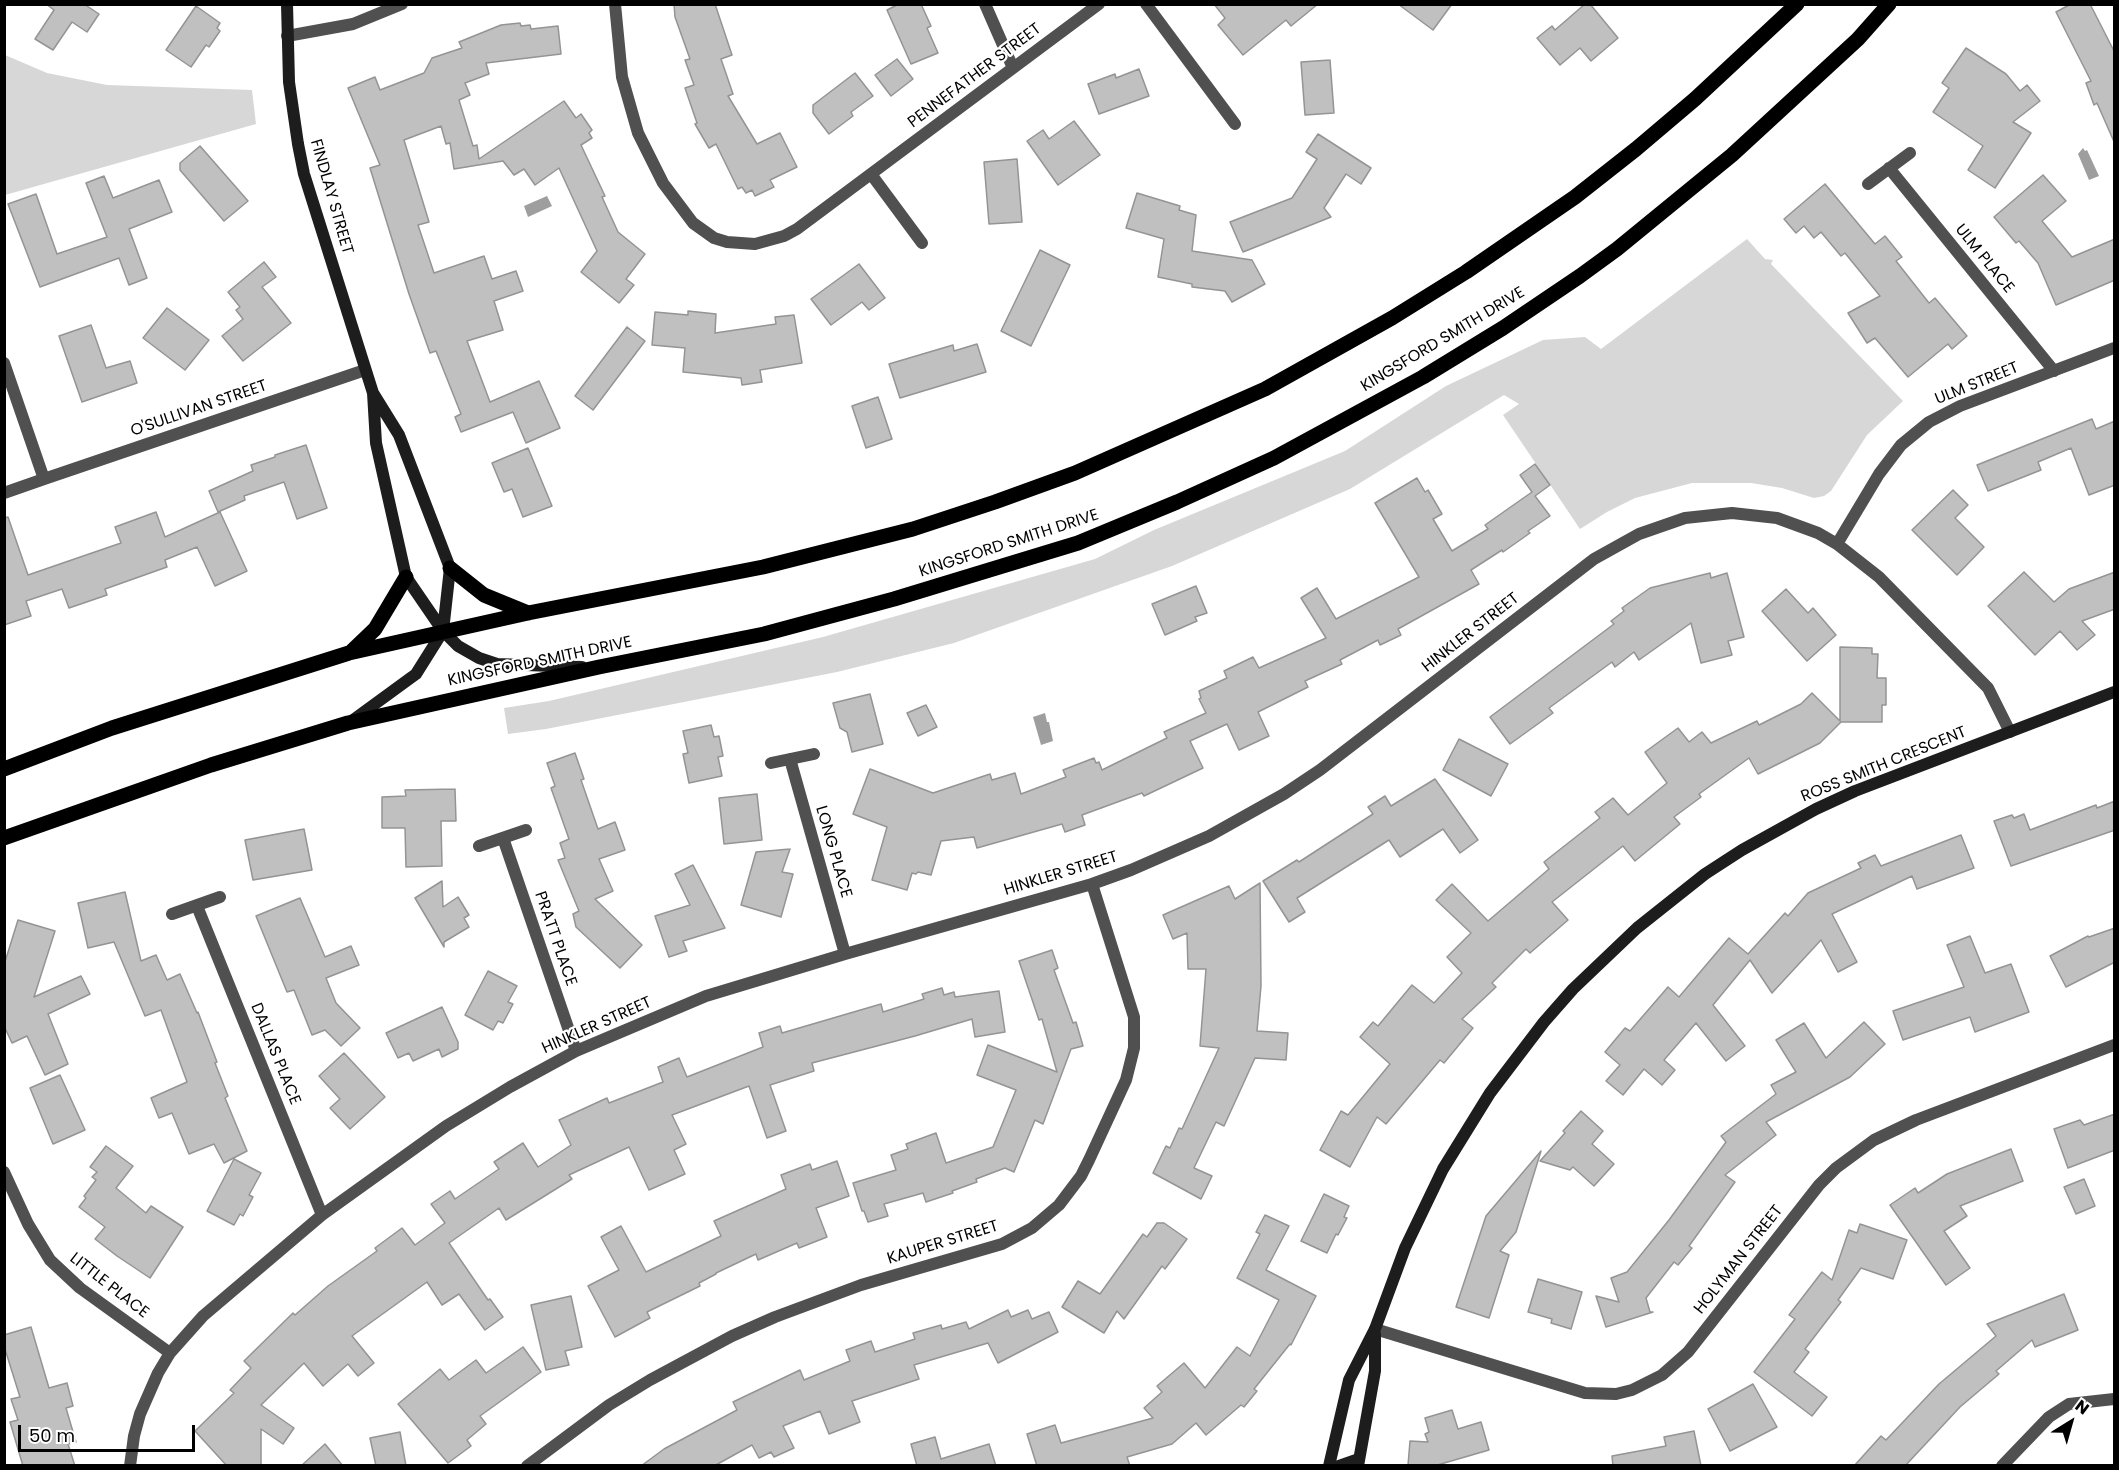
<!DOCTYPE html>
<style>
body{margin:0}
#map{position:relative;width:2119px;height:1470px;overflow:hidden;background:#fff;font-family:Poppins,sans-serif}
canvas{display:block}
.frame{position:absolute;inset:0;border:6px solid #000;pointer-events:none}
.north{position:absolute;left:2041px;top:1392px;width:60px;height:60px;-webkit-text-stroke:4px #fff;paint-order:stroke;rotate:37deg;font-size:16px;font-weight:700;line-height:24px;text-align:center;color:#000}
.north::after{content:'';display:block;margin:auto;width:21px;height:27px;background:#000;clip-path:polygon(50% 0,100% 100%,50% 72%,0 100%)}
.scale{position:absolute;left:18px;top:1425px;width:177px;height:27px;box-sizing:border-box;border:3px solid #000;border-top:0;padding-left:8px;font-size:18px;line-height:21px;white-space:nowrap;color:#000;-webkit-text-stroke:4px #fff;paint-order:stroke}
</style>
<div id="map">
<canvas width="2119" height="1470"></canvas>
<div class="frame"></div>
<div class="north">N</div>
<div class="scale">50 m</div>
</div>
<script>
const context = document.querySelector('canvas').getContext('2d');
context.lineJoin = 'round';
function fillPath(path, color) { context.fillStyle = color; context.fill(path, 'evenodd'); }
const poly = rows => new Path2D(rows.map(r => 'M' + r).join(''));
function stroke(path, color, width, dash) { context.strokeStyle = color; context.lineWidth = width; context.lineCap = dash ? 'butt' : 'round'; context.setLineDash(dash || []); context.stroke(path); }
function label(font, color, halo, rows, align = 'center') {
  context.font = font + ' Poppins,sans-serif'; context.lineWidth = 4.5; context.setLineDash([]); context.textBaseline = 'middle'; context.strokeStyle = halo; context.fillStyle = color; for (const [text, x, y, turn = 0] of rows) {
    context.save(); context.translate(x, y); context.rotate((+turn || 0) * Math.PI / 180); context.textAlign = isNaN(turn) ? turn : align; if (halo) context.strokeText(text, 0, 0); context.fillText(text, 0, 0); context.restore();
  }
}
const green = poly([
 [5,55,47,73,107,85,252,90,256,124,5,195],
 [1747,239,1765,259,1773,260,1771,264,1903,401,1867,435,1831,491,1824,496,1814,498,1782,488,1751,483,1692,483,1635,498,1607,512,1580,529,1503,415,1519,404,1504,395,1350,489,1172,566,954,643,837,672,546,729,508,734,504,708,549,701,823,637,1095,559,1154,530,1345,451,1446,386,1543,340,1585,337,1601,349]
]);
const water = poly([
 [2083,148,2085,151,2087,150,2099,176,2089,180,2078,154],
 [547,196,552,206,528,217,524,206],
 [1045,713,1047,722,1049,722,1053,741,1041,745,1033,717]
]);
const building = poly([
 [46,4,84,4,99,14,87,32,72,22,53,50,35,39,54,10,46,4],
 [674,4,715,4,732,55,721,59,733,94,728,96,757,144,780,133,797,167,770,180,774,187,755,196,752,190,746,193,742,187,738,189,716,144,709,148,695,124,697,123,685,88,694,85,685,60,690,59,675,17,674,4],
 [899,4,921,4,931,26,927,28,938,53,911,64,887,10,899,4],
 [1214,4,1318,4,1291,26,1286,20,1243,55,1218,25,1225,18,1214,4],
 [1398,4,1452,4,1433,30,1398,4],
 [1585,4,1590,4,1618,38,1591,61,1580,48,1560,65,1537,38,1552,26,1555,30,1585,4],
 [2071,4,2090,4,2115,53,2115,144,2097,103,2094,105,2086,83,2091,81,2056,12,2071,4],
 [196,6,220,23,217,28,220,31,209,47,206,45,191,67,166,50,196,6],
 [520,23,521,26,530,25,531,29,558,26,561,54,486,63,489,74,465,83,470,95,459,100,473,146,477,145,479,159,564,101,576,118,581,114,592,130,589,133,592,138,581,145,605,196,602,197,618,232,645,254,626,279,634,285,619,303,581,272,597,251,559,168,535,185,524,169,514,175,503,161,454,169,450,143,446,144,441,126,404,140,429,222,418,225,434,273,484,256,492,279,516,271,523,291,494,301,503,330,467,341,490,402,539,381,560,428,526,443,513,412,461,432,455,417,461,414,436,351,430,353,409,294,370,168,380,165,348,88,375,77,380,90,424,73,432,58,462,48,459,42,501,25,520,23],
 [1966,48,2006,74,2020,91,2027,85,2040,101,2013,122,2031,133,1995,188,1968,170,1983,146,1933,112,1949,88,1942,83,1966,48],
 [897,59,913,79,891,96,875,75,897,59],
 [1330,60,1334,113,1305,115,1301,62,1330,60],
 [1139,69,1149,96,1099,114,1088,84,1115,74,1116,78,1139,69],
 [855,73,873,96,851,112,853,116,829,134,813,113,813,105,855,73],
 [1074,121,1100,155,1058,185,1027,141,1043,130,1049,139,1074,121],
 [1318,134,1371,168,1361,184,1346,174,1324,208,1331,217,1243,252,1230,222,1292,198,1317,159,1306,152,1318,134],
 [200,146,248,201,224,221,180,170,180,163,200,146],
 [1017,159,1022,222,989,224,984,162,1017,159],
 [2043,175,2066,201,2042,221,2072,257,2115,239,2115,280,2056,305,2038,263,2019,241,2016,243,1994,217,2043,175],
 [104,176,113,198,159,180,172,212,129,229,147,278,129,285,119,258,40,287,8,204,36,194,57,254,107,237,86,183,104,176],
 [1825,184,1875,244,1885,236,1902,257,1896,261,1929,303,1935,298,1967,336,1952,349,1948,344,1908,377,1875,338,1867,343,1848,313,1880,296,1845,253,1841,256,1821,232,1814,238,1804,226,1796,233,1784,219,1825,184],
 [1137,193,1180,206,1179,210,1196,215,1192,251,1252,260,1265,284,1232,302,1225,291,1192,287,1192,284,1158,277,1164,239,1126,228,1137,193],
 [1040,250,1070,265,1031,346,1001,331,1040,250],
 [264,262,276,277,262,287,291,323,243,361,222,336,243,319,236,310,240,307,228,292,264,262],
 [859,264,885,298,869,310,862,302,831,325,811,299,859,264],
 [167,308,209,340,185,370,143,338,167,308],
 [688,311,716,314,715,333,776,324,775,317,794,315,802,363,760,370,762,382,742,385,741,378,683,372,685,348,652,345,655,312,688,315,688,311],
 [91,325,106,368,130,361,137,383,82,402,59,336,91,325],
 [627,327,645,341,593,410,575,396,627,327],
 [977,344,986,372,900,398,889,364,953,345,954,351,977,344],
 [878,397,892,439,866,448,852,406,878,397],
 [2092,419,2096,429,2115,421,2115,485,2089,495,2071,448,2038,462,2041,470,1988,491,1977,465,2092,419],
 [306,445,327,508,297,519,284,482,244,496,245,500,218,512,209,491,253,471,251,465,275,457,275,455,306,445],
 [528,448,552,506,523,517,512,489,504,492,492,463,528,448],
 [1535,464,1550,485,1535,496,1550,516,1528,531,1530,533,1503,552,1502,550,1471,570,1479,584,1398,629,1401,635,1380,645,1378,640,1340,660,1342,664,1305,681,1308,687,1258,712,1269,736,1239,750,1227,724,1190,741,1203,768,1144,796,1142,793,1082,815,1085,825,1065,832,1062,824,977,848,974,837,941,841,931,875,918,872,916,874,912,873,907,890,872,880,887,827,853,814,870,769,933,793,990,774,992,780,1015,773,1021,794,1066,777,1063,770,1094,758,1096,763,1099,762,1102,770,1167,738,1164,732,1206,713,1199,699,1201,698,1199,691,1227,678,1224,671,1253,657,1259,668,1326,638,1301,598,1317,588,1336,619,1419,577,1375,503,1417,478,1425,492,1428,490,1442,514,1433,519,1452,551,1488,529,1485,525,1532,492,1520,475,1535,464],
 [1953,490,1968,505,1955,518,1984,547,1957,575,1912,530,1953,490],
 [156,512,165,537,220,512,247,571,215,586,197,547,165,560,167,567,105,589,107,595,69,608,62,589,26,601,31,616,4,625,4,518,8,517,28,575,121,543,115,527,156,512],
 [2024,572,2054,602,2069,589,2115,572,2115,609,2082,621,2095,635,2077,650,2060,631,2035,655,1988,606,2024,572],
 [1710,573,1711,578,1727,573,1744,637,1728,641,1732,655,1701,663,1691,623,1639,660,1634,652,1615,667,1612,662,1549,708,1553,713,1510,744,1490,717,1614,624,1611,621,1624,611,1622,608,1650,588,1710,573],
 [1196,586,1207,613,1195,617,1197,621,1165,635,1152,604,1196,586],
 [1786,589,1808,613,1813,608,1836,635,1807,661,1762,611,1786,589],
 [1840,647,1872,648,1872,654,1878,654,1877,678,1886,678,1886,705,1882,705,1882,722,1841,722,1820,743,1758,774,1749,758,1699,794,1701,797,1674,817,1680,824,1635,861,1623,846,1552,902,1568,920,1530,953,1526,949,1492,983,1496,987,1462,1019,1473,1028,1444,1063,1440,1060,1386,1124,1377,1117,1350,1167,1320,1150,1341,1111,1348,1115,1390,1064,1360,1037,1373,1022,1378,1026,1412,985,1434,1003,1462,973,1447,957,1471,933,1436,900,1452,884,1488,921,1549,869,1544,862,1600,818,1595,812,1613,798,1628,815,1667,783,1645,752,1678,728,1689,742,1702,732,1711,743,1757,721,1759,725,1801,704,1812,693,1840,721,1840,647],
 [870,694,883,744,852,752,847,732,840,728,833,703,870,694],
 [926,705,937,727,918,736,907,713,926,705],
 [711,725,714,737,719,736,723,756,718,757,722,776,689,783,683,754,688,753,683,731,711,725],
 [1459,739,1508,764,1491,796,1443,770,1459,739],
 [575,753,584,779,581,780,598,829,615,822,625,850,599,859,613,891,595,899,642,945,620,968,576,927,573,914,579,911,558,860,565,858,560,843,569,839,551,788,555,786,547,763,575,753],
 [1435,779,1478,840,1460,853,1443,829,1400,857,1389,840,1297,898,1305,912,1289,922,1263,881,1297,860,1299,862,1373,814,1368,807,1385,796,1391,806,1435,779],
 [455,789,456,821,441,821,442,866,406,867,405,828,382,828,382,797,406,796,405,790,455,789],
 [757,794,762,840,724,844,719,798,757,794],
 [2115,801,2115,830,2011,866,1994,821,2012,815,2014,818,2024,814,2030,830,2096,805,2097,808,2115,801],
 [304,829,312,870,253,880,245,840,304,829],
 [1961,835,1974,868,1917,889,1912,876,1832,914,1857,962,1838,972,1821,940,1772,993,1750,960,1713,1005,1745,1046,1726,1061,1696,1023,1664,1060,1675,1070,1662,1085,1644,1069,1623,1095,1606,1081,1620,1065,1605,1052,1625,1028,1630,1031,1668,987,1679,997,1729,938,1748,954,1785,913,1788,916,1808,893,1861,868,1858,863,1875,855,1881,866,1961,835],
 [790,849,782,872,793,874,781,917,741,905,756,852,790,849],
 [693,865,725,928,683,941,687,951,669,957,655,916,690,905,675,874,693,865],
 [442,881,443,907,458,897,469,915,464,918,469,927,444,942,444,947,415,898,442,881],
 [1260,883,1261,986,1257,1031,1288,1033,1286,1060,1255,1058,1224,1126,1216,1122,1194,1168,1212,1176,1201,1199,1153,1173,1166,1146,1170,1148,1179,1128,1182,1129,1219,1048,1200,1046,1206,969,1188,969,1187,933,1173,939,1163,915,1229,886,1235,899,1260,883],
 [125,892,141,961,156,955,167,980,180,974,197,1013,198,1012,217,1062,215,1063,228,1096,225,1098,247,1151,224,1163,214,1144,189,1154,172,1113,159,1118,151,1098,187,1082,161,1010,145,1016,114,942,88,948,78,903,125,892],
 [300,898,325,957,351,946,359,965,326,978,336,1003,360,1028,341,1046,325,1030,312,1035,294,990,287,992,256,916,300,898],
 [18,920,55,931,34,997,81,976,90,994,48,1014,68,1064,45,1075,27,1036,12,1043,4,1026,4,965,18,920],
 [2115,928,2115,962,2066,987,2050,956,2088,936,2089,937,2115,928],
 [1970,936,1985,973,2011,964,2029,1012,1975,1032,1970,1017,1903,1040,1893,1011,1964,987,1947,945,1970,936],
 [1052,950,1058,968,1054,970,1073,1023,1076,1022,1083,1046,1071,1049,1043,1124,1035,1120,1014,1172,1005,1168,976,1179,977,1182,952,1191,953,1193,926,1202,923,1193,884,1204,888,1216,868,1222,864,1211,862,1211,853,1183,896,1170,891,1155,908,1149,906,1144,936,1133,946,1163,993,1147,1016,1090,977,1075,988,1045,1057,1072,1042,1019,1039,1020,1019,961,1052,950],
 [488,971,517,986,508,1002,513,1004,503,1023,498,1021,493,1030,465,1015,488,971],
 [942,988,944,995,954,992,955,997,999,991,1005,1032,975,1037,972,1019,915,1036,812,1063,814,1071,770,1085,786,1131,767,1138,749,1086,672,1115,686,1144,674,1150,685,1174,649,1190,629,1147,569,1175,572,1179,506,1220,499,1208,449,1243,488,1300,490,1299,503,1317,485,1330,459,1294,442,1305,427,1282,352,1336,374,1363,358,1376,348,1364,323,1386,304,1363,261,1405,294,1428,283,1444,261,1429,261,1466,227,1466,195,1431,234,1393,230,1390,251,1368,244,1361,293,1313,295,1315,328,1286,377,1251,375,1248,402,1228,415,1245,445,1223,431,1204,450,1191,455,1199,499,1169,494,1162,523,1143,538,1167,571,1145,559,1120,607,1098,609,1103,663,1082,658,1067,679,1058,687,1077,763,1047,759,1033,780,1026,782,1033,881,1004,883,1012,924,999,922,994,942,988],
 [442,1007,458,1042,458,1049,442,1057,439,1049,413,1061,409,1053,398,1058,386,1033,442,1007],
 [1864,1022,1885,1044,1850,1077,1766,1122,1776,1135,1725,1175,1735,1182,1689,1246,1692,1248,1678,1265,1674,1262,1646,1298,1650,1312,1653,1312,1606,1327,1596,1296,1619,1302,1611,1278,1627,1272,1669,1220,1726,1142,1721,1136,1776,1094,1771,1085,1796,1072,1776,1040,1804,1023,1826,1058,1864,1022],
 [344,1053,385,1097,350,1129,330,1108,340,1099,319,1076,344,1053],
 [60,1075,85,1130,53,1144,30,1088,60,1075],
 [1581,1111,1603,1131,1592,1144,1614,1164,1594,1186,1573,1167,1570,1170,1540,1161,1565,1133,1563,1131,1581,1111],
 [2115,1114,2115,1150,2068,1168,2054,1129,2080,1120,2084,1125,2115,1114],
 [106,1146,133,1166,116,1188,146,1213,151,1206,183,1227,150,1278,117,1256,95,1239,105,1227,79,1207,86,1198,84,1196,96,1180,92,1177,97,1172,90,1167,106,1146],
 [2011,1149,2023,1181,1960,1206,1967,1216,1944,1231,1970,1268,1946,1285,1890,1205,1915,1188,1918,1193,1947,1174,2011,1149],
 [1541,1151,1516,1232,1500,1251,1509,1255,1489,1318,1456,1307,1486,1216,1541,1151],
 [234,1159,261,1173,249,1195,253,1197,243,1216,240,1214,234,1225,207,1211,234,1159],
 [837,1161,849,1196,816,1208,827,1237,799,1248,797,1243,758,1260,756,1254,716,1273,716,1274,699,1283,700,1286,647,1312,650,1318,615,1337,588,1286,619,1270,601,1237,621,1226,646,1272,721,1236,714,1221,786,1189,781,1175,810,1164,812,1170,837,1161],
 [2084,1179,2095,1206,2076,1214,2064,1187,2084,1179],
 [1324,1194,1349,1206,1344,1217,1347,1218,1338,1235,1336,1234,1327,1253,1301,1241,1324,1194],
 [1265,1215,1289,1226,1266,1270,1316,1296,1291,1345,1290,1344,1254,1389,1257,1391,1244,1407,1241,1405,1206,1435,1196,1423,1172,1444,1127,1457,1130,1466,1037,1466,1027,1434,1055,1425,1061,1443,1153,1418,1144,1408,1162,1392,1157,1386,1184,1363,1205,1388,1237,1347,1250,1356,1279,1300,1237,1278,1260,1234,1256,1232,1265,1215],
 [1157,1223,1164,1223,1187,1239,1165,1269,1162,1266,1124,1319,1117,1311,1104,1333,1062,1307,1078,1281,1100,1294,1143,1234,1147,1237,1157,1223],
 [1860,1224,1907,1240,1893,1279,1861,1268,1838,1300,1841,1302,1805,1349,1809,1352,1794,1372,1827,1397,1812,1416,1754,1372,1795,1319,1789,1315,1822,1272,1832,1280,1849,1230,1857,1233,1860,1224],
 [1538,1279,1582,1292,1571,1329,1551,1323,1552,1319,1528,1312,1538,1279],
 [2064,1294,2078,1330,2035,1347,2032,1340,1996,1371,1999,1374,1960,1407,1905,1466,1854,1466,1881,1436,1886,1440,1939,1384,1996,1336,1987,1324,2064,1294],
 [571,1296,582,1347,565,1351,569,1365,546,1370,531,1305,571,1296],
 [1008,1310,1011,1317,1028,1310,1032,1319,1049,1312,1058,1332,998,1363,988,1343,914,1365,919,1379,852,1401,860,1422,829,1434,820,1411,783,1426,794,1448,774,1457,771,1452,759,1458,752,1445,714,1466,641,1466,664,1449,737,1410,733,1402,800,1370,804,1380,850,1361,846,1350,871,1341,875,1352,915,1339,913,1333,941,1325,942,1329,966,1322,969,1329,1008,1310],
 [31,1327,49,1388,67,1383,73,1406,66,1408,76,1442,68,1444,75,1466,23,1466,10,1422,18,1420,11,1399,20,1397,4,1346,4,1335,31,1327],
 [523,1347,541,1372,480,1416,486,1424,467,1440,471,1446,448,1463,398,1404,440,1369,449,1380,476,1360,486,1373,523,1347],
 [1753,1384,1777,1427,1730,1451,1708,1409,1753,1384],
 [1452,1410,1458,1429,1481,1422,1489,1450,1434,1466,1408,1465,1410,1441,1428,1442,1425,1434,1429,1432,1425,1418,1452,1410],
 [1694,1431,1701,1466,1613,1466,1612,1456,1666,1446,1664,1437,1694,1431],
 [400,1432,406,1466,376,1466,370,1438,400,1432],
 [935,1437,941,1459,989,1444,996,1466,917,1466,911,1444,935,1437],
 [325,1444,343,1466,301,1466,325,1444]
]);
const street = poly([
 [615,4,622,77,638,133,663,183,693,223,714,238,727,242,755,244,784,236,797,229,1099,4],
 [985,4,1013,68],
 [1146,4,1235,124],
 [287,36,353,24,402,4],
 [1889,168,2054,371],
 [871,174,922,243],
 [1868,184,1910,153],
 [4,363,44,479,4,493],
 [44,479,365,370],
 [1837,544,1879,474,1901,445,1929,422,1960,406,2114,348],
 [790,759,845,954],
 [771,763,814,754],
 [503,838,576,1051],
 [479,846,526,830],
 [197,906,322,1215],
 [172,914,220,897],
 [4,1172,28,1224,50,1260,80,1288,170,1353],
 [1375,1329,1585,1393,1616,1394,1632,1390,1662,1375,1688,1352,1819,1185,1836,1168,1874,1140,1916,1120,2114,1045],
 [130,1466,134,1436,140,1414,158,1373,170,1353,203,1316,322,1215,446,1126,510,1087,576,1051,706,996,845,954,1092,884,1131,870,1209,836,1284,794,1320,770,1594,559,1639,534,1685,518,1732,513,1777,518,1818,533,1837,544,1879,577,1988,688,2010,732],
 [527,1466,609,1405,650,1380,732,1336,775,1317,861,1285,1002,1244,1032,1228,1059,1205,1081,1176,1089,1160,1126,1080,1134,1048,1134,1017,1092,884],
 [2002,1466,2049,1417,2069,1404,2114,1399]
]);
const secondary = poly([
 [287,4,289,82,298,144,304,174,373,393,399,435,450,568,443,631,416,674,353,720],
 [373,393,376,443,406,577,443,631,458,646,479,658,497,664,582,667],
 [1329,1466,1349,1380,1375,1329,1405,1248,1443,1169,1490,1093,1544,1022,1573,989,1637,928,1705,874,1742,850,1816,809,1855,791,2114,692],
 [1339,1466,1359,1459],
 [1358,1466,1375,1371,1375,1334]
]);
const primary = poly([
 [450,568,484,595,528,613],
 [352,651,375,629,406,577],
 [4,769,112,728,349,653,528,613,763,567,913,529,995,502,1075,473,1265,389,1392,318,1466,272,1575,197,1636,149,1695,99,1797,4],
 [4,838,211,765,348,723,599,667,764,634,894,599,1078,543,1177,502,1274,458,1423,377,1503,328,1580,276,1617,249,1732,155,1858,39,1889,4]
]);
const streetNames = [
 ["PENNEFATHER STREET",975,76,-37],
 ["FINDLAY STREET",331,197,74],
 ["ULM PLACE",1984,259,51],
 ["KINGSFORD SMITH DRIVE",1443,340,-31],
 ["ULM STREET",1977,384,-22],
 ["O'SULLIVAN STREET",199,409,-19],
 ["KINGSFORD SMITH DRIVE",1009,544,-18],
 ["HINKLER STREET",1471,633,-38],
 ["KINGSFORD SMITH DRIVE",540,662,-12],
 ["ROSS SMITH CRESCENT",1884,765,-22],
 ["LONG PLACE",833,852,74],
 ["HINKLER STREET",1061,874,-17],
 ["PRATT PLACE",555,939,71],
 ["HINKLER STREET",597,1026,-24],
 ["DALLAS PLACE",275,1054,68],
 ["KAUPER STREET",943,1243,-17],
 ["HOLYMAN STREET",1739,1260,-52],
 ["LITTLE PLACE",109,1286,38]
];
fillPath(green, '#d7d7d7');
fillPath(water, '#9e9e9e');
fillPath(building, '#c0c0c0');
stroke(building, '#949494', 1.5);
stroke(street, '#505050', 12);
stroke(secondary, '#1d1d1d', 12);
stroke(primary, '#000', 15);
label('16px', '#000', '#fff', streetNames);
</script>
